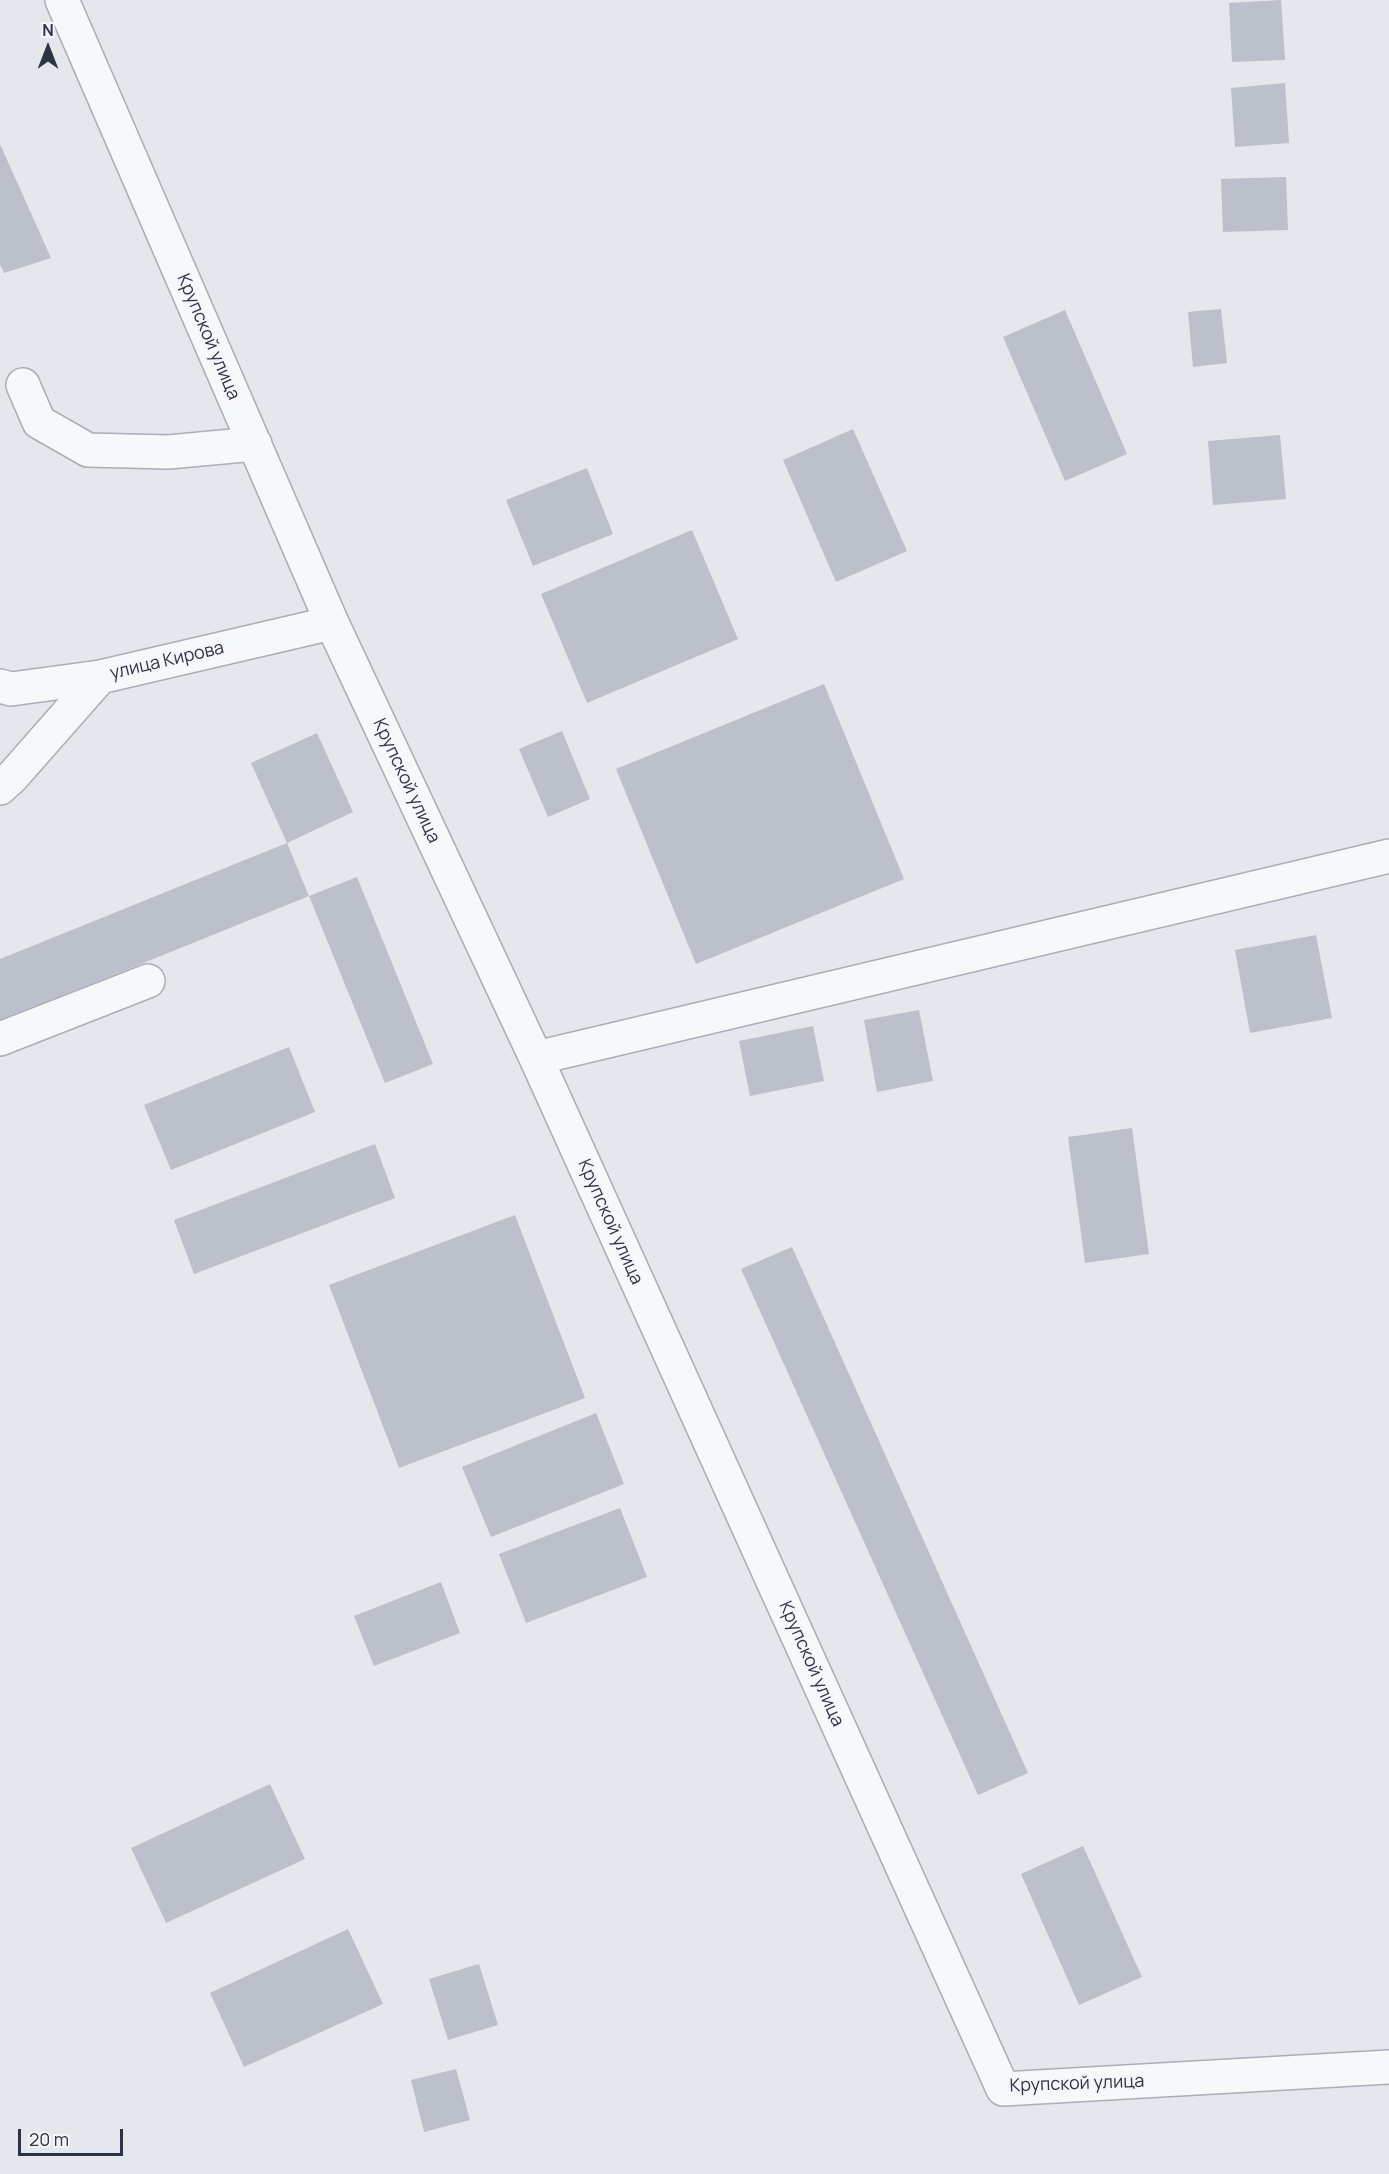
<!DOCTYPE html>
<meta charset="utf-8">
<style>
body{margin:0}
#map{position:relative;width:1389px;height:2174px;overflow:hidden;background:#e4e7ec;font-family:Manrope,sans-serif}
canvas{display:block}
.north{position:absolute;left:18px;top:18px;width:60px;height:60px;-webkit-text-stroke:4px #f4f6f9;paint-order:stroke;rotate:0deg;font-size:16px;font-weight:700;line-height:24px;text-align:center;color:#2b3445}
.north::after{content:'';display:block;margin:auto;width:21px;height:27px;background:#2b3445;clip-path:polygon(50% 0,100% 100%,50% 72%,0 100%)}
.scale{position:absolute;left:18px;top:2129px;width:105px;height:27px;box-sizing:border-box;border:3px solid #2b3445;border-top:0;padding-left:8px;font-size:18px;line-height:21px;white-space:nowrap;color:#2b3445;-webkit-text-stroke:4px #f4f6f9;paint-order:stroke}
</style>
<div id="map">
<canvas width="1389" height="2174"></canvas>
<div class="north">N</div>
<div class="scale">20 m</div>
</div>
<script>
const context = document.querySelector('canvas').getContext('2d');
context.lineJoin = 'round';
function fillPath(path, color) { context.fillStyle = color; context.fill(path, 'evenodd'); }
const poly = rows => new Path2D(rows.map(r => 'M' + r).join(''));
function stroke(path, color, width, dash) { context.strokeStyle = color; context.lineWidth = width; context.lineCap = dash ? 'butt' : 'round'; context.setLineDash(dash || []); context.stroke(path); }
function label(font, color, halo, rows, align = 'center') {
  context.font = font + ' Manrope,sans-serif'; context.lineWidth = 5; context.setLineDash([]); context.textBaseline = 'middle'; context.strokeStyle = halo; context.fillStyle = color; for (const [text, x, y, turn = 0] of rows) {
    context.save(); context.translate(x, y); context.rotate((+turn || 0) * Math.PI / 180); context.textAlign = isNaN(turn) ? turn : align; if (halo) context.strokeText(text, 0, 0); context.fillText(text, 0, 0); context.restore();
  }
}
const building = poly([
 [1281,0,1285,60,1232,62,1229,3],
 [1285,83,1289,143,1235,147,1231,88],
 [0,144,51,258,4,273,0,264],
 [1286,177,1288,230,1223,232,1221,179],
 [1221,309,1227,363,1193,367,1188,312],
 [1065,310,1127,454,1065,481,1003,337],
 [853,429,907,551,836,582,783,460],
 [1280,435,1286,499,1213,505,1208,441],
 [587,468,613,534,533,566,506,500],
 [692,530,738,639,587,703,541,594],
 [824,684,904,879,696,964,616,769],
 [562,731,590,799,548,817,519,749],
 [317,733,353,812,287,843,251,763],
 [287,843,309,896,0,1021,0,959],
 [357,877,433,1064,385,1083,309,896],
 [1316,935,1332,1018,1250,1033,1235,950],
 [919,1010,933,1081,877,1092,864,1020],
 [813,1026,824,1081,750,1096,739,1041],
 [289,1047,315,1112,171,1170,144,1105],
 [1132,1128,1149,1254,1085,1263,1068,1137],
 [375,1144,395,1198,194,1274,174,1220],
 [515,1215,585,1398,399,1468,329,1285],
 [792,1247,1028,1773,978,1795,741,1269],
 [596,1413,624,1484,491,1537,462,1467],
 [620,1508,647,1577,526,1623,499,1554],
 [441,1582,460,1633,374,1666,354,1616],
 [270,1784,305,1859,166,1923,131,1848],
 [1083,1846,1142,1977,1079,2005,1021,1874],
 [348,1929,383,2004,244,2067,210,1993],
 [479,1964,498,2025,448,2040,429,1979],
 [456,2069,470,2120,424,2132,411,2080]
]);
const minor = poly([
 [62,0,332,623,536,1058,1003,2089,1389,2067],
 [23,385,39,422,88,450,168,452,255,444],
 [0,686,11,689,100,677,332,623],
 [0,788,12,777,100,677],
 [0,1039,148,981],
 [536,1058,1389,856]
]);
const streetNames = [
 ["Крупской улица",208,337,67],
 ["улица Кирова",167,661,-13],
 ["Крупской улица",406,781,65],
 ["Крупской улица",610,1222,66],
 ["Крупской улица",811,1664,66],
 ["Крупской улица",1077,2084,-2]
];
fillPath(building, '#bbc0ca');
stroke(minor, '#a9aeb7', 36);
stroke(minor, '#f7f8fa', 33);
label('18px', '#2b3445', '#f4f6f9', streetNames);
</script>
